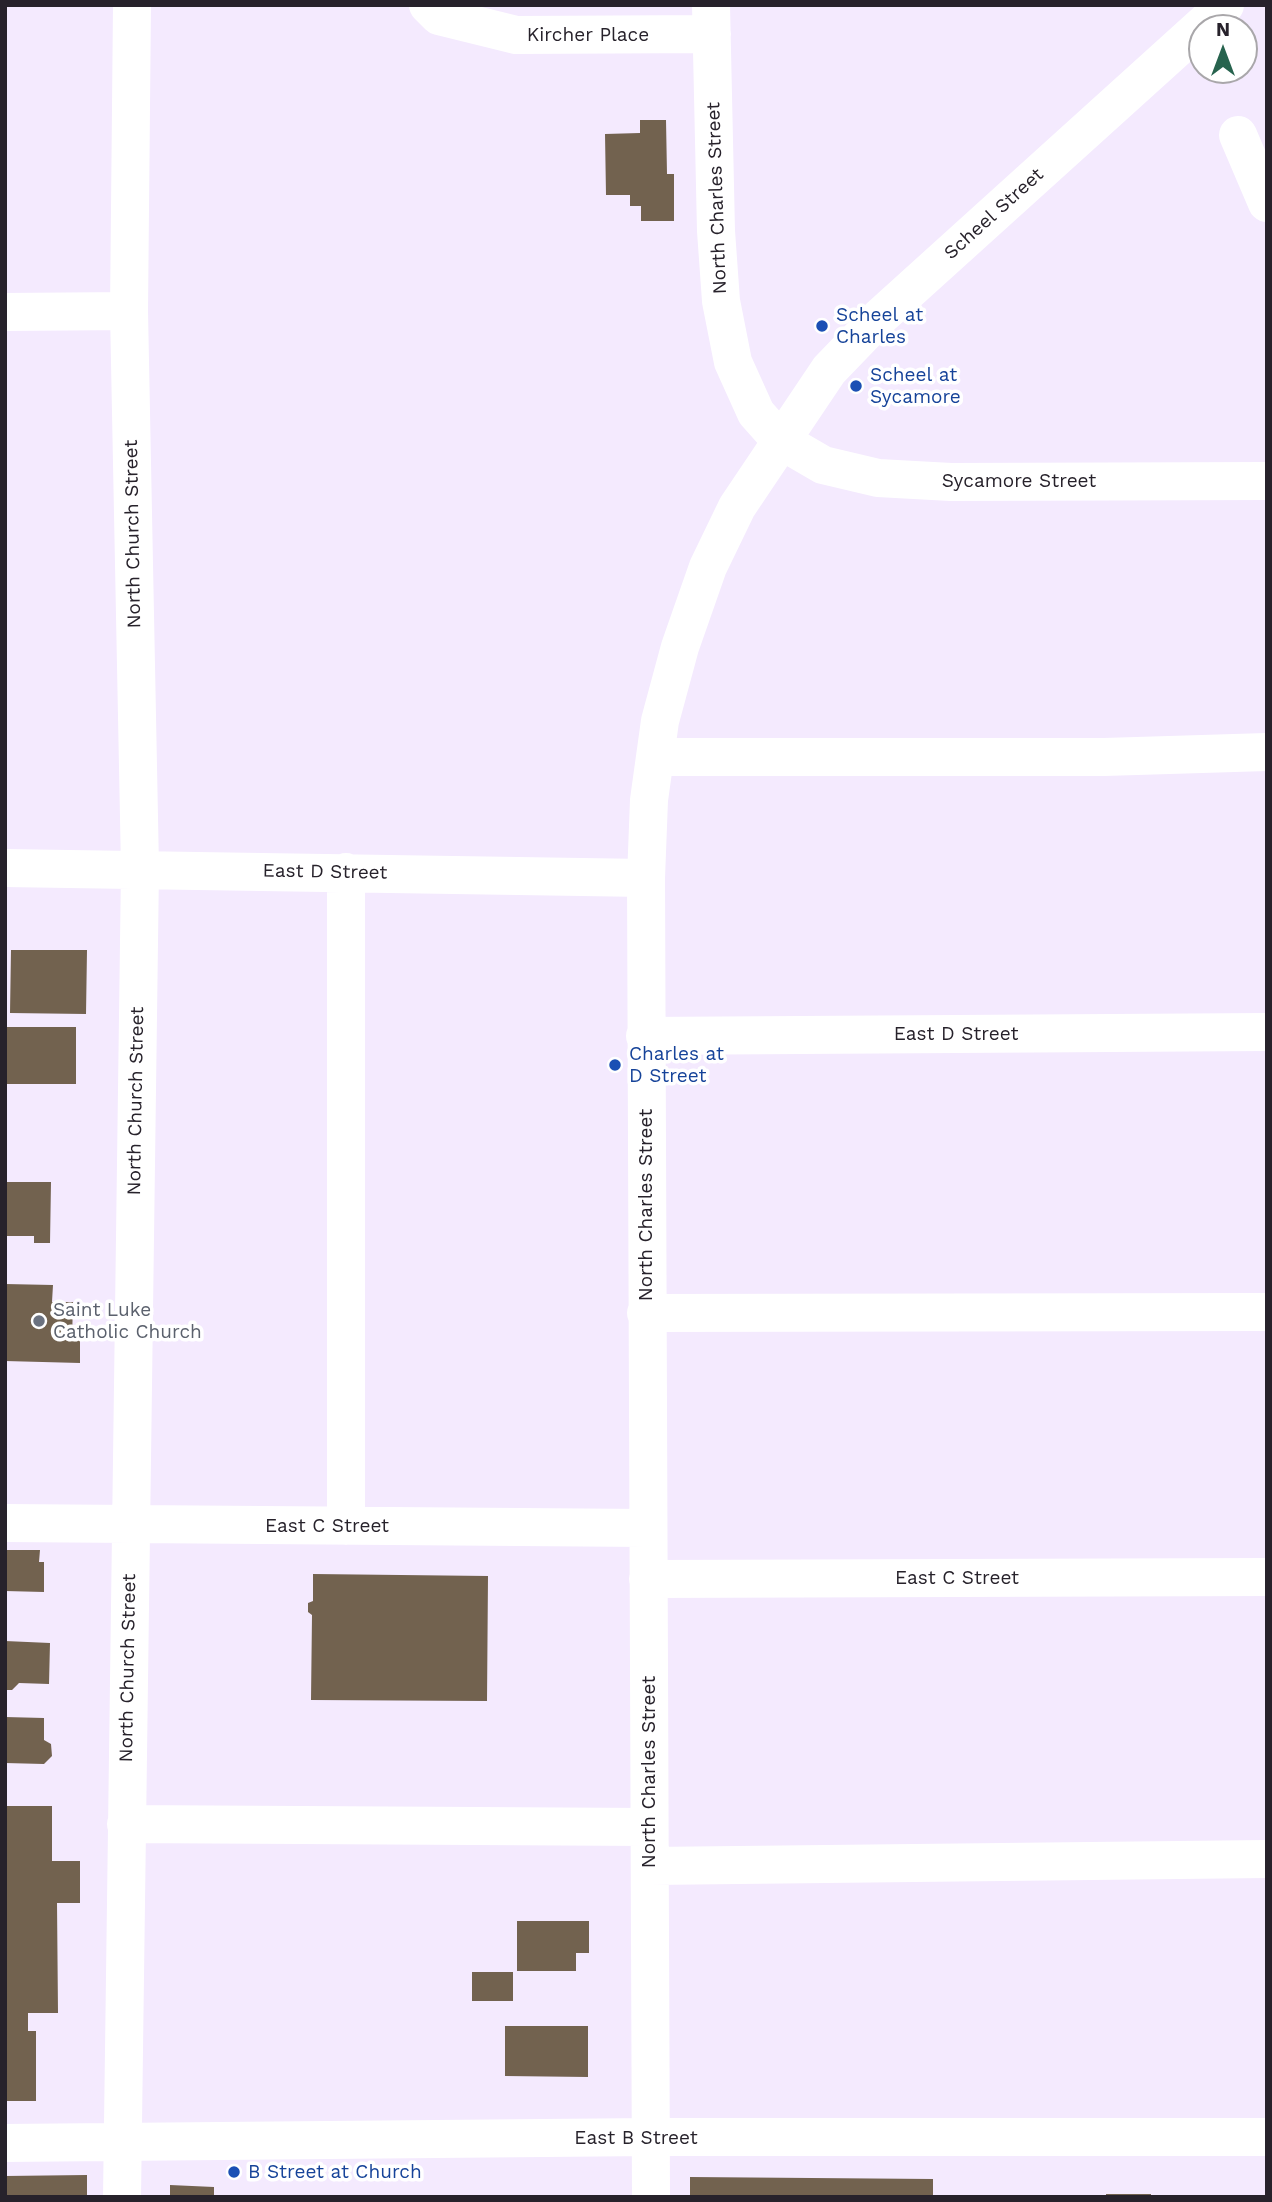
<!DOCTYPE html>
<style>
body{margin:0}
#map{position:relative;width:1272px;height:2202px;overflow:hidden;background:#f4eafe;font-family:"Work Sans",sans-serif}
canvas{display:block}
.frame{position:absolute;inset:0;border:7px solid #27222b;pointer-events:none}
.north{position:absolute;left:1188px;top:14px;width:70px;height:70px;box-sizing:border-box;background:#fff;border:2px solid #a9a7aa;border-radius:50%;rotate:0deg;font-size:19px;font-weight:700;line-height:28px;text-align:center;color:#27222b}
.north::after{content:'';display:block;margin:auto;width:24px;height:32px;background:#27634e;clip-path:polygon(50% 0,100% 100%,50% 72%,0 100%)}
</style>
<div id="map">
<canvas width="1272" height="2202"></canvas>
<div class="frame"></div>
<div class="north">N</div>
</div>
<script>
const context = document.querySelector('canvas').getContext('2d');
context.lineJoin = 'round';
function fillPath(path, color) { context.fillStyle = color; context.fill(path, 'evenodd'); }
const poly = rows => new Path2D(rows.map(r => 'M' + r).join(''));
function stroke(path, color, width, dash) { context.strokeStyle = color; context.lineWidth = width; context.lineCap = dash ? 'butt' : 'round'; context.setLineDash(dash || []); context.stroke(path); }
function label(font, color, halo, rows, align = 'center') {
  context.font = font + ' "Work Sans",sans-serif'; context.lineWidth = 7; context.setLineDash([]); context.textBaseline = 'middle'; context.strokeStyle = halo; context.fillStyle = color; for (const [text, x, y, turn = 0] of rows) {
    context.save(); context.translate(x, y); context.rotate((+turn || 0) * Math.PI / 180); context.textAlign = isNaN(turn) ? turn : align; if (halo) context.strokeText(text, 0, 0); context.fillText(text, 0, 0); context.restore();
  }
}
const building = poly([
 [640,120,666,120,667,174,674,174,674,221,641,221,641,206,630,206,630,195,606,195,605,134,640,133],
 [11,950,87,950,86,1014,10,1013],
 [5,1027,76,1027,76,1084,5,1084],
 [5,1182,51,1182,50,1243,34,1243,34,1236,5,1236],
 [5,1284,53,1285,52,1302,73,1302,72,1340,80,1340,80,1363,5,1361],
 [5,1550,40,1550,39,1562,44,1562,44,1592,5,1591],
 [313,1574,488,1576,487,1701,311,1700,312,1615,308,1612,308,1603,313,1601],
 [5,1641,50,1643,49,1684,19,1683,12,1690,5,1690],
 [5,1717,44,1718,44,1740,51,1744,52,1756,44,1764,5,1763],
 [5,1806,52,1806,52,1861,80,1861,80,1903,57,1903,58,2013,28,2013,28,2031,36,2031,36,2101,5,2101],
 [517,1921,589,1921,589,1953,576,1953,576,1971,517,1971],
 [472,1972,513,1972,513,2001,472,2001],
 [505,2026,588,2026,588,2077,505,2076],
 [87,2175,87,2197,5,2197,5,2176],
 [690,2177,933,2179,933,2197,690,2197],
 [170,2185,214,2187,214,2197,170,2197],
 [1106,2194,1151,2194,1151,2197,1106,2197]
]);
const minor = poly([
 [428,5,439,16,516,35,712,34],
 [711,5,716,231,721,301,733,362,756,413,780,440,823,465,878,478,951,482,1267,481],
 [1238,135,1267,203],
 [5,312,129,311],
 [655,757,1104,757,1267,752],
 [5,868,646,878],
 [346,872,346,1526],
 [645,1036,1267,1032],
 [646,1313,1267,1312],
 [5,1523,648,1528],
 [648,1579,1267,1577],
 [126,1824,649,1827],
 [650,1866,1267,1859],
 [5,2143,651,2137,1267,2137],
 [122,2197,140,868,129,311,132,5],
 [651,2197,646,878,649,800,660,721,680,647,708,567,737,507,829,370,881,316,1225,5]
]);
const markers = [
 [822,326,7,"#1a4fb4"],
 [856,386,7,"#1a4fb4"],
 [615,1065,7,"#1a4fb4"],
 [39,1321,7,"#6b7280"],
 [234,2172,7,"#1a4fb4"]
];
const streetNames = [
 ["Kircher Place",588,35],
 ["North Charles Street",717,198,-92],
 ["Scheel Street",994,214,-42],
 ["Sycamore Street",1019,481],
 ["North Church Street",133,534,-91],
 ["East D Street",325,872,1],
 ["East D Street",956,1034],
 ["North Church Street",136,1101,-89],
 ["North Charles Street",646,1205,-90],
 ["East C Street",327,1526],
 ["East C Street",957,1578],
 ["North Church Street",128,1668,-89],
 ["North Charles Street",649,1772,-90],
 ["East B Street",636,2138]
];
const transitNames = [
 ["Scheel at",836,315],
 ["Charles",836,337],
 ["Scheel at",870,375],
 ["Sycamore",870,397],
 ["Charles at",629,1054],
 ["D Street",629,1076],
 ["B Street at Church",248,2172]
];
const worshipNames = [
 ["Saint Luke",53,1310],
 ["Catholic Church",53,1332]
];
fillPath(building, '#72624f');
stroke(minor, '#fff', 38);
for (const [x, y, r, color] of markers) { const dot = new Path2D(); dot.arc(x, y, r, 0, 2 * Math.PI); context.fillStyle = color; context.fill(dot); stroke(dot, '#fff', 2.5); }
label('19px', '#27222b', '#fff', streetNames);
label('19px', '#164399', '#fff', transitNames, 'left');
label('19px', '#5b616d', '#fff', worshipNames, 'left');
</script>
